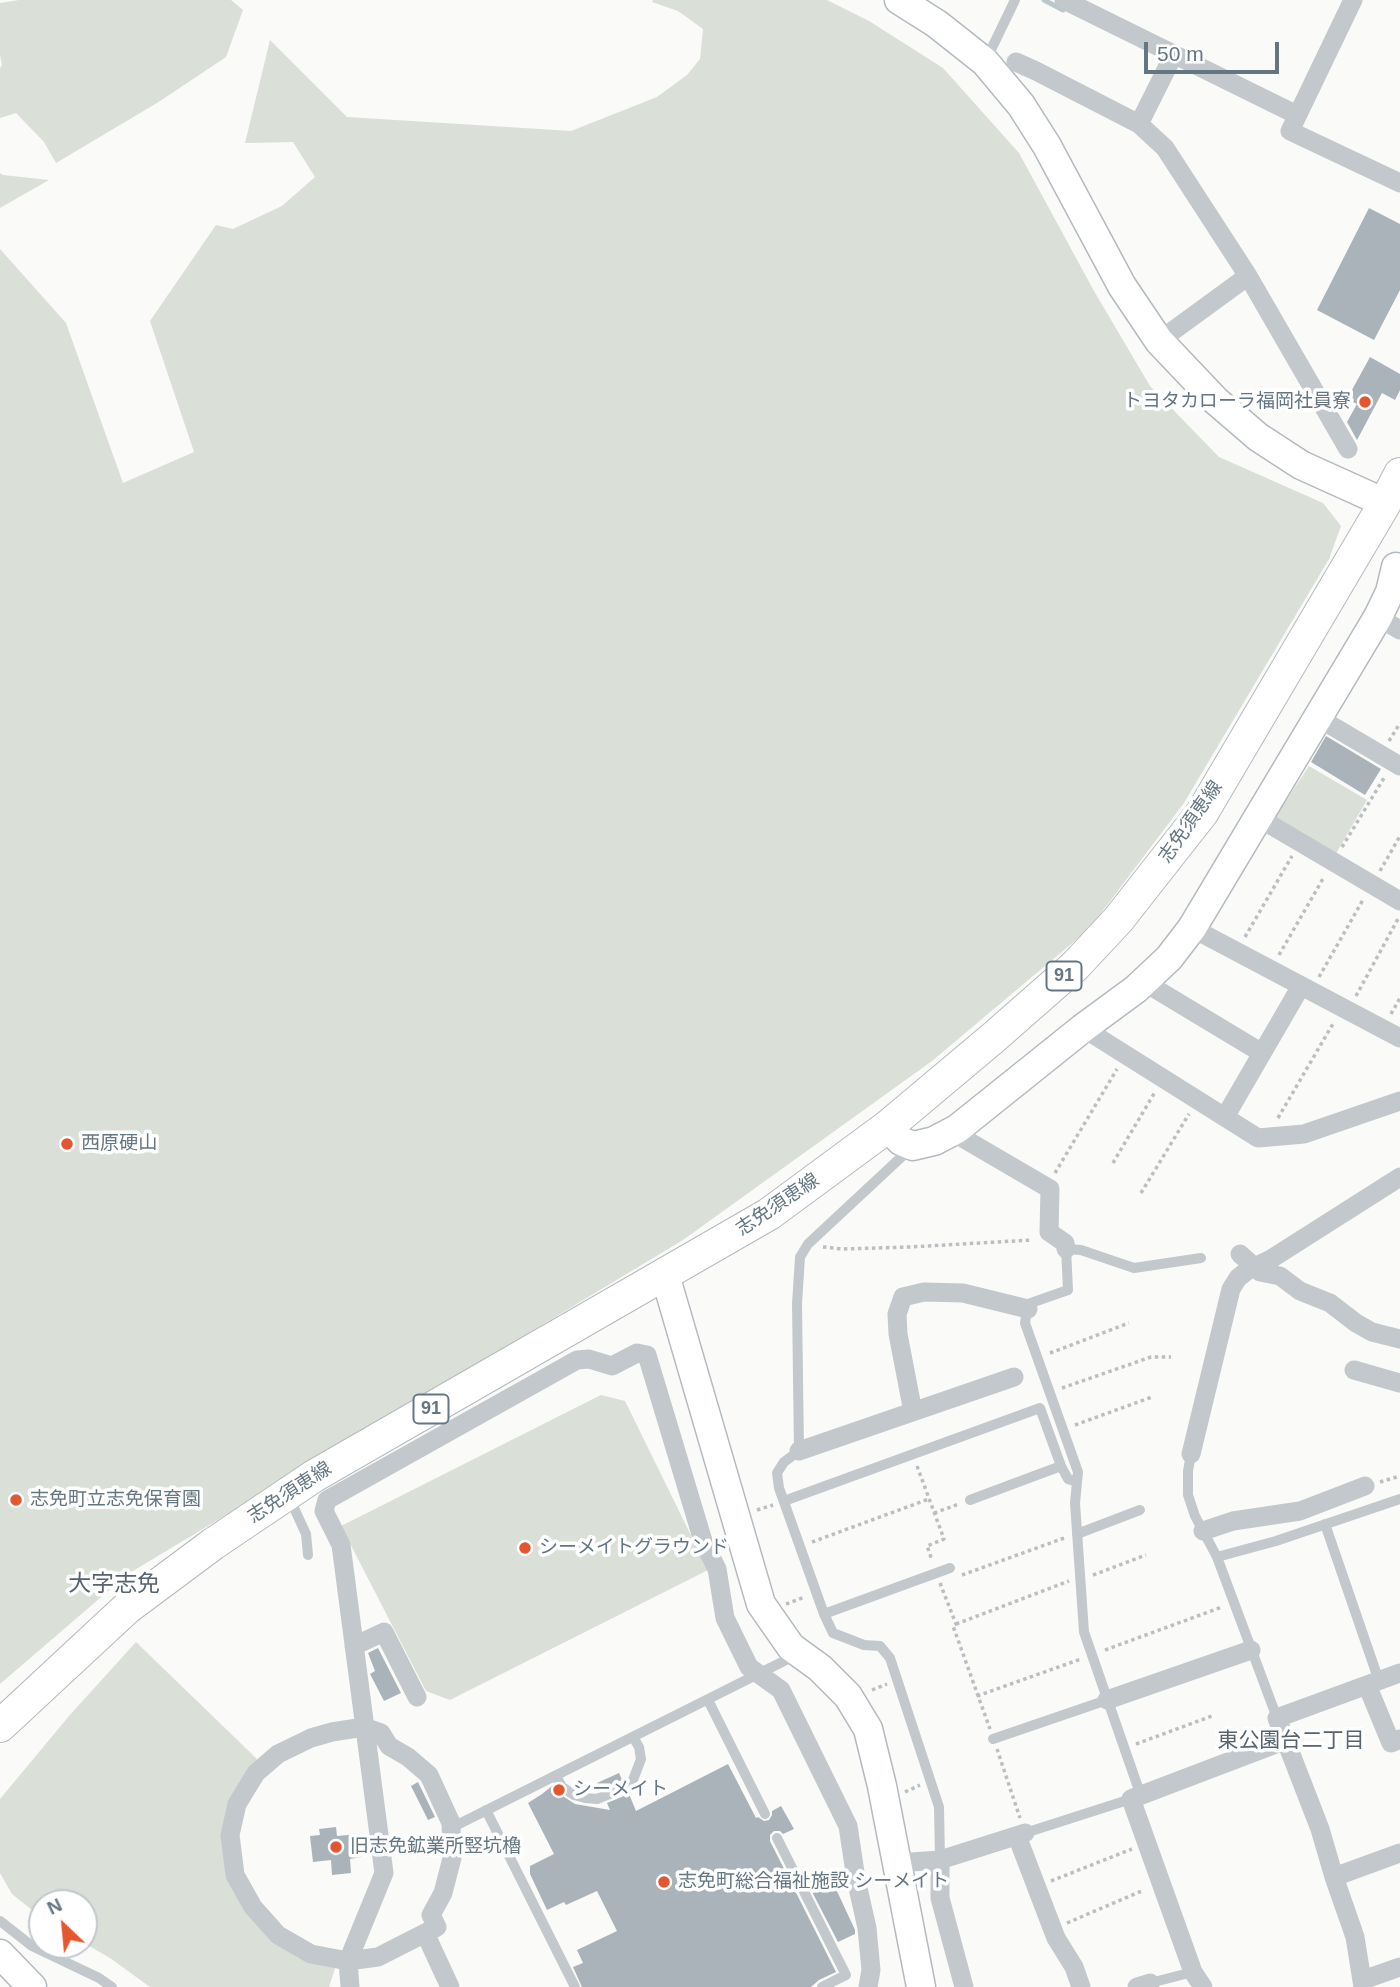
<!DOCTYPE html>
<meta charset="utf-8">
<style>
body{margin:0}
#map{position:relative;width:1400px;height:1987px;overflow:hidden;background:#fafaf8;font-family:Helvetica,sans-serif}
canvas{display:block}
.north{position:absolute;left:28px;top:1889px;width:70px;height:70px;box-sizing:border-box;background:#fff;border:2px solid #c1c8cd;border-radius:50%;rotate:334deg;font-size:19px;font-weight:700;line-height:28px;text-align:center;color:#657683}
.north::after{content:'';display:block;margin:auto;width:24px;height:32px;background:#e4572e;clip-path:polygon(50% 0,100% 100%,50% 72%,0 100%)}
.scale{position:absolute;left:1144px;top:42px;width:135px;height:32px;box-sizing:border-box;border:4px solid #657683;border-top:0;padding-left:9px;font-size:21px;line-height:24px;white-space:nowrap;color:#657683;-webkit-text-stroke:5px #fff;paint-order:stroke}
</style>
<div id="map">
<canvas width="1400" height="1987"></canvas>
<div class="north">N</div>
<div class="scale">50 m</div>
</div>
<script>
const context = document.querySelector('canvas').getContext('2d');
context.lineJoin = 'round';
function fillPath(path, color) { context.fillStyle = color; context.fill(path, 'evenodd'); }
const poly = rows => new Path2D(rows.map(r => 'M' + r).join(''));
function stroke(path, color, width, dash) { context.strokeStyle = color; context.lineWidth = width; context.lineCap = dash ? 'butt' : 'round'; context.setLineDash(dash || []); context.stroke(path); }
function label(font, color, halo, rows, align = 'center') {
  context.font = font + ' Helvetica,"Noto Sans JP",sans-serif'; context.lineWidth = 7; context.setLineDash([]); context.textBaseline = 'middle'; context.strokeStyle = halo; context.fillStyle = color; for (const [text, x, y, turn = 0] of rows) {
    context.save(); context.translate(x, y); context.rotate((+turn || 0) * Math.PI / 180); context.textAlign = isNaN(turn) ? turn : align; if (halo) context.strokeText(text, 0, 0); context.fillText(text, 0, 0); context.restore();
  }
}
const green = poly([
 [19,0,231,0,243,10,226,57,157,103,56,163,44,142,16,113,0,118,0,68,2,65,0,55,0,3],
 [653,0,827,0,869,21,943,68,1019,153,1094,291,1150,386,1219,457,1323,503,1341,526,1329,559,1184,803,1089,929,932,1061,683,1240,128,1574,0,1684,0,249,66,323,123,483,194,452,150,321,216,225,233,229,282,206,315,177,293,142,245,143,270,40,347,117,571,131,657,97,687,75,700,59,703,29,678,11,652,2],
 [0,173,3,175,49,180,0,208],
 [1309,766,1367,800,1334,857,1274,819],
 [601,1395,625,1401,708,1570,450,1700,426,1691,341,1526],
 [136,1642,257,1759,235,1792,226,1828,251,1912,336,1965,329,1987,150,1987,110,1958,84,1943,84,1903,42,1903,42,1918,12,1894,0,1873,0,1799,69,1716]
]);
const stream = poly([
 [1044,0,1063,10]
]);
const building = poly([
 [1369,208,1400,224,1400,290,1374,340,1317,310],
 [1370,357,1400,374,1400,390,1395,400,1382,393,1357,440,1347,422,1357,404,1347,399],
 [1326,736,1381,769,1365,795,1311,762],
 [378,1648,401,1693,384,1701,370,1674,375,1671,368,1653],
 [728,1764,756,1818,758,1817,764,1821,769,1820,772,1815,772,1811,781,1806,794,1829,783,1834,780,1831,774,1831,770,1835,770,1841,836,1972,819,1980,811,1987,582,1987,573,1967,583,1963,577,1950,617,1931,597,1891,566,1905,564,1902,547,1910,530,1874,530,1866,554,1854,528,1803,542,1794,552,1786,558,1793,575,1804,610,1810,607,1803,629,1794,636,1811],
 [619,1773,622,1780,600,1790,597,1783],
 [418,1782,435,1817,428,1820,411,1786],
 [336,1827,337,1836,359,1834,361,1857,350,1859,351,1873,332,1875,331,1860,313,1862,310,1836,320,1835,319,1829],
 [830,1876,855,1930,855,1934,838,1942,809,1886]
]);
const path = poly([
 [1389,741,1400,723],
 [1342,847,1384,778],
 [1380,871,1400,836],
 [1245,937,1292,856],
 [1279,955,1324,877],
 [1319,977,1364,898],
 [1356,996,1399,917],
 [1391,1014,1400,998],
 [1278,1118,1334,1022],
 [1113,1163,1155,1092],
 [1055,1173,1117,1069],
 [1141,1193,1189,1114],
 [823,1247,843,1249,910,1247,1032,1240],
 [1050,1353,1129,1323],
 [1062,1388,1151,1357,1171,1357],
 [1075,1425,1152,1397],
 [917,1466,944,1539,927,1546,932,1560],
 [1380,1482,1400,1476],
 [757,1510,773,1505],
 [934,1513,959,1504],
 [812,1542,929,1499],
 [962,1575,1067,1537],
 [1093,1575,1146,1555],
 [940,1583,956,1624,953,1626,990,1729],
 [786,1604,805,1597],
 [956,1624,1069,1581],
 [1105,1650,1222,1607],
 [872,1690,887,1684],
 [977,1696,1081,1659],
 [1136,1744,1212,1716],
 [997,1749,1020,1818],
 [905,1792,920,1785],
 [1051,1881,1132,1849],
 [1067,1923,1144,1890]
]);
const lane = poly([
 [987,58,1015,0],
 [910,1149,808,1244,800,1257,797,1304,799,1451,784,1462,777,1473,779,1488,824,1614,833,1633,864,1645,880,1646,890,1658,939,1807,940,1860],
 [1191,1454,1188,1471,1188,1495,1195,1516,1217,1557,1277,1718],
 [289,1497,306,1534,308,1555],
 [970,1500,1061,1466],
 [784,1501,1040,1408,1061,1466,1068,1479,1077,1482],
 [1325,1524,1379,1681],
 [1077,1534,1140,1510],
 [1217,1557,1276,1541,1400,1499],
 [824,1614,950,1568],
 [708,1700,765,1814],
 [993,1739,1107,1700],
 [556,1776,562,1787,574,1795,585,1798,597,1799,624,1788,633,1780,641,1759,639,1747,633,1737],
 [1141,1796,1084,1632,1075,1503,1078,1472,1025,1323,1028,1304,1068,1290,1066,1249,1081,1250,1134,1268,1201,1258],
 [486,1810,575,1987],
 [451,1828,796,1655],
 [1025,1833,1131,1799],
 [777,1838,846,1975,822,1987],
 [0,1921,32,1946,99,1978,112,1987],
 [1150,1983,1185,1974]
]);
const street = poly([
 [1064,0,1297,115],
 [1353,0,1290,131,1400,183],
 [1016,62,1036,71,1139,124,1165,148,1248,276,1348,449],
 [1139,124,1174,54],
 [1159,341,1248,276],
 [1378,617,1400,630],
 [1317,717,1400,766],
 [1259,818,1400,901],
 [1192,928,1400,1038],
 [1144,982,1262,1053],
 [1083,1028,1258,1138,1304,1134,1400,1101],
 [1225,1117,1301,986],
 [957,1129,961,1137,1050,1189,1049,1232,1065,1243,1066,1249],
 [1240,1254,1260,1272,1280,1276,1300,1291,1330,1303,1356,1323,1372,1332,1400,1339],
 [1354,1370,1400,1383],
 [913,1412,898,1334,897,1314,903,1297,924,1292,963,1293,1028,1309],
 [799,1451,1014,1377],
 [1191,1454,1231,1289,1238,1278,1248,1270,1271,1259,1400,1177],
 [1203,1531,1233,1521,1300,1511,1365,1486],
 [354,1646,384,1632,417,1697],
 [1367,1685,1391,1743,1400,1739],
 [1107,1700,1251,1650],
 [364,1727,381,1733,389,1746,408,1757,429,1775,451,1823,452,1858,443,1893,431,1915,437,1927,378,1957,348,1961,311,1954,278,1935,253,1907,235,1875,230,1835,237,1804,256,1773,278,1754,311,1738,332,1732,364,1727],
 [1017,1836,1056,1938,1074,1967,1081,1987],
 [940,1860,940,1898,964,1987],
 [897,1863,940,1860,1025,1833],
 [1334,1877,1400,1853],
 [425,1933,450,1987],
 [1363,1980,1400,1967],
 [350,1987,348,1961,384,1873,341,1545,324,1511,327,1500,577,1360,589,1359,612,1366,637,1353,647,1355,703,1541,717,1569,725,1618,749,1667,781,1690,848,1826,856,1879,867,1928,871,1970,868,1987],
 [1137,1987,1150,1983],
 [1203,1987,1193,1972,1131,1799,1286,1740],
 [1363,1987,1355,1937,1334,1877,1320,1829,1277,1718,1400,1673]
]);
const secondary = poly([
 [899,0,937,24,985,62,1021,105,1047,146,1122,286,1159,341,1215,400,1258,437,1301,465,1385,503],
 [887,1127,901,1141,913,1146,934,1141,957,1129,1083,1028,1136,989,1169,958,1192,928,1378,617,1390,592,1396,567],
 [665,1275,761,1604,791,1647,820,1668,848,1696,868,1729,882,1786,921,1987],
 [0,1954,32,1987]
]);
const primary = poly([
 [0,1726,127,1608,213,1544,314,1476,769,1214,887,1127,993,1038,1075,966,1118,920,1202,813,1385,503,1400,474]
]);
const markers = [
 [1365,402,7,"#e4572e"],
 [67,1144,7,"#e4572e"],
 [16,1500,7,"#e4572e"],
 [525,1548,7,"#e4572e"],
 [559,1790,7,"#e4572e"],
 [336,1847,7,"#e4572e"],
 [664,1882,7,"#e4572e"]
];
const shields = [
 [1064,976,35],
 [431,1409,35]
];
const shieldNames = [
 ["91",1064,976],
 ["91",431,1409]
];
const poiNames = [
 ["トヨタカローラ福岡社員寮",1351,402,"right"],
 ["西原硬山",81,1144],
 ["志免町立志免保育園",30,1500],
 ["シーメイトグラウンド",539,1548],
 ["シーメイト",573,1790],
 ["旧志免鉱業所竪坑櫓",350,1847],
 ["志免町総合福祉施設 シーメイト",678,1882]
];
const streetNames = [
 ["志免須恵線",1191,822,-55],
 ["志免須恵線",778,1205,-34],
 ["志免須恵線",290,1493,-33]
];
const neighbourhoodNames = [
 ["東公園台二丁目",1291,1741]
];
const quarterNames = [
 ["大字志免",114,1585]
];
fillPath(green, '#dadfd7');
stroke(stream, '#bbc7cb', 5);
fillPath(building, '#aab3b9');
stroke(secondary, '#b3babf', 31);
stroke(primary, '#b5babe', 34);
stroke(path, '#bbbfc2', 3.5, [3.5, 3.5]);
stroke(lane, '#c3c8cc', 10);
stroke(street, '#c3c8cc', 19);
stroke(secondary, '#fff', 28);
stroke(primary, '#fff', 32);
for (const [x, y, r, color] of markers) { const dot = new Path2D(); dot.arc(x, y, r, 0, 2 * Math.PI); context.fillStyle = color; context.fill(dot); stroke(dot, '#fff', 2.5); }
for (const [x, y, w] of shields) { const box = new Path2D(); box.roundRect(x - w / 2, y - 14.5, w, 29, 5); context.fillStyle = '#fff'; context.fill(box); stroke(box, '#657683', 2); }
label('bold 18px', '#657683', null, shieldNames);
label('19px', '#657683', '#fff', poiNames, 'left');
label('19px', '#657683', '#fff', streetNames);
label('21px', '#57646e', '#fff', neighbourhoodNames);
label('23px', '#57646e', '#fff', quarterNames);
</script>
